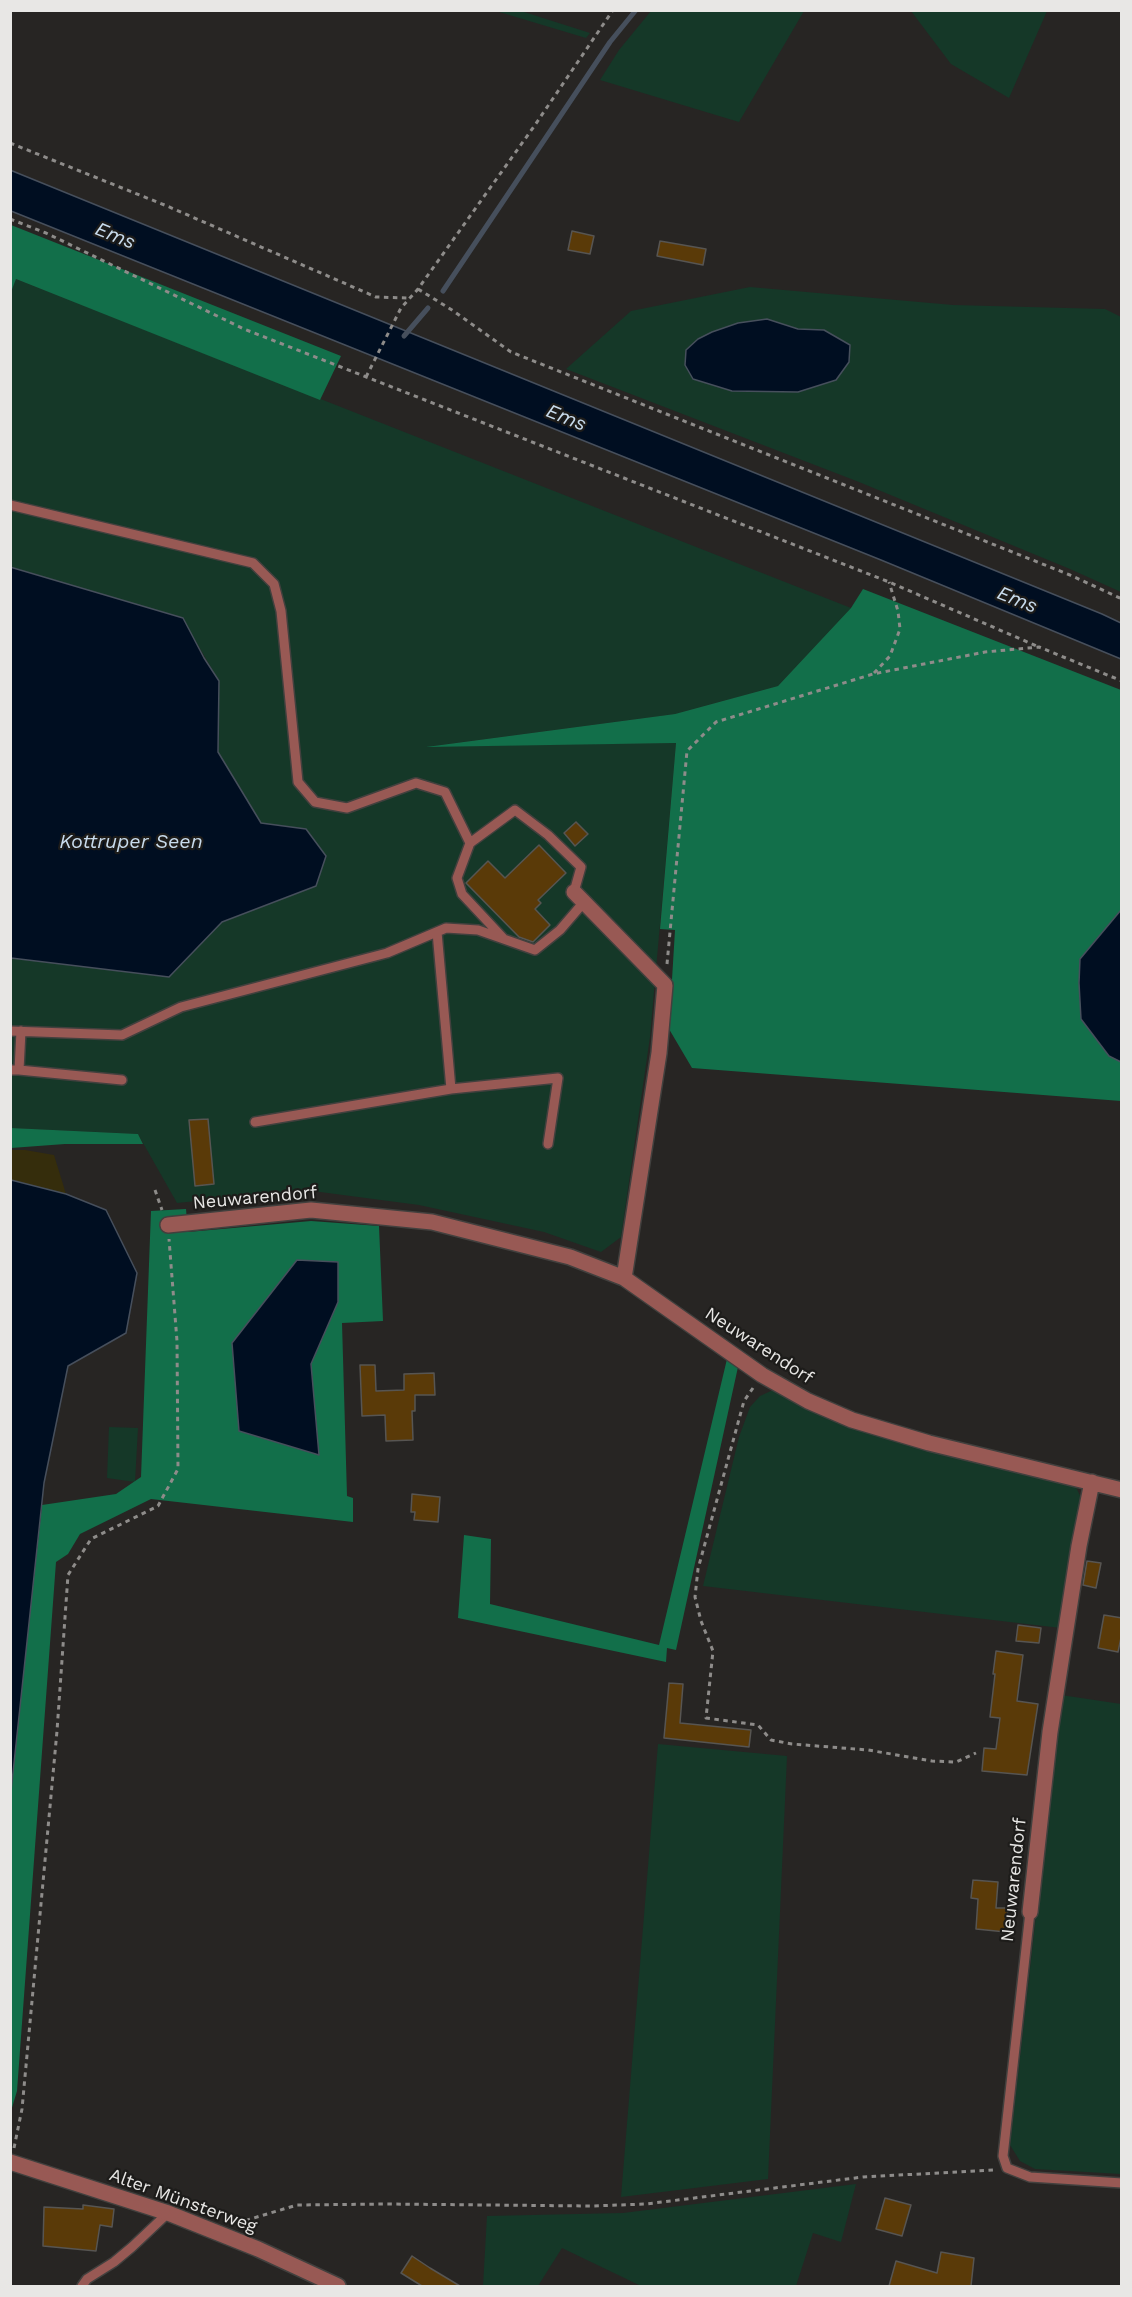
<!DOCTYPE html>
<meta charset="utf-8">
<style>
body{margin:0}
#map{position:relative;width:1132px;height:2297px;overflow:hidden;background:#272523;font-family:"Work Sans",sans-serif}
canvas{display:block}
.frame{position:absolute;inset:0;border:12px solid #e8e7e5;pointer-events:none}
</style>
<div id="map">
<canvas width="1132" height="2297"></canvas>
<div class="frame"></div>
</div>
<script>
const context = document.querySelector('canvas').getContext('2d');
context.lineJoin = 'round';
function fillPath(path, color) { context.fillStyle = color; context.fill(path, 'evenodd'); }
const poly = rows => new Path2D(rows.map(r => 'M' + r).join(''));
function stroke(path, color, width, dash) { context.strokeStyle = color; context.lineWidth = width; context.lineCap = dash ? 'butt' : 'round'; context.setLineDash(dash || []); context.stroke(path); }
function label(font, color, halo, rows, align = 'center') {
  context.font = font + ' "Work Sans",sans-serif'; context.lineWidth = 4.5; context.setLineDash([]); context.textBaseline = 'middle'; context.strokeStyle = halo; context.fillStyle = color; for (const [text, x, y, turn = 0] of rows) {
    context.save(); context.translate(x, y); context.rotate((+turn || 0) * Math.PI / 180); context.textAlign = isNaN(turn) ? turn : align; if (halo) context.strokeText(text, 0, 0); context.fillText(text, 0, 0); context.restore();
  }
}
const green = poly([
 [496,11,521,11,590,33,586,38],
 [651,11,651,10,804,11,739,122,600,80,619,50],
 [911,11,1047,11,1009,98,951,64],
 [16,279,851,608,778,686,675,714,433,746,676,743,650,1037,621,1237,601,1252,544,1232,419,1205,305,1190,177,1203,138,1134,11,1128,11,958,168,977,222,922,316,886,306,829,261,823,218,752,219,681,182,618,11,567,10,292],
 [750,287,953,305,1105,309,1121,317,1121,592,1070,569,859,482,566,369,631,311],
 [773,1390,1075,1485,1082,1500,1061,1628,703,1586,739,1437,750,1407,760,1396],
 [109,1427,138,1428,135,1482,107,1478],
 [1061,1695,1121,1704,1121,2174,1035,2169,1020,2161,1010,2145],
 [658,1744,787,1756,768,2179,621,2197],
 [856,2184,841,2242,813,2233,796,2286,641,2286,562,2248,538,2286,483,2286,487,2216,623,2213]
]);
const forest = poly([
 [11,225,341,356,320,400,16,279,11,292],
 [863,589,1121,690,1121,1101,692,1068,669,1029,675,930,660,929,676,743,426,747,675,714,778,686,851,608],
 [11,1128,138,1134,143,1144,65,1144,11,1148],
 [186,1209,188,1232,311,1221,379,1226,383,1321,342,1323,347,1496,353,1498,353,1522,151,1499,80,1534,68,1554,56,1562,17,2091,11,2111,10,1791,42,1505,116,1494,141,1477,151,1211],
 [338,1263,338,1302,311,1364],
 [727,1359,738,1367,676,1650,667,1648,666,1662,458,1618,464,1535,491,1539,490,1604,659,1645]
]);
const sand = poly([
 [11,1150,25,1150,54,1155,66,1194,11,1180]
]);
const water = poly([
 [10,170,1102,614,1121,623,1121,659,881,560,11,211,10,170],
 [767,319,798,329,824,330,850,345,849,362,836,380,798,392,732,391,693,379,685,365,686,350,698,339,712,332,738,323,767,319],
 [10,567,183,618,204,658,219,681,218,752,261,823,306,829,326,856,316,886,222,922,169,977,11,958,10,567],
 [1121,910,1121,1062,1109,1056,1081,1019,1079,983,1080,959,1121,910],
 [11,1180,66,1194,106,1210,137,1273,126,1333,68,1366,44,1483,11,1791,11,1180],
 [297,1260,338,1262,338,1302,311,1364,319,1455,239,1431,232,1343,297,1260]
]);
const stream = poly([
 [443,291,610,42,636,10],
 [404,336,428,308]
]);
const building = poly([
 [572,231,594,236,590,254,568,250,572,231],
 [660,241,706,249,703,265,657,256,660,241],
 [576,822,588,834,575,846,564,833,576,822],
 [539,845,566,873,538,900,541,903,535,909,550,925,533,942,519,937,466,883,488,861,505,878,539,845],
 [208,1119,214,1184,195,1186,189,1120,208,1119],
 [360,1365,375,1365,376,1391,404,1390,404,1374,434,1373,435,1395,415,1395,415,1411,412,1411,413,1440,386,1441,385,1415,362,1416,360,1365],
 [412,1494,440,1497,438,1522,414,1520,415,1512,411,1512,412,1494],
 [1087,1561,1101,1563,1096,1588,1083,1585,1087,1561],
 [1104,1615,1122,1618,1122,1633,1118,1652,1098,1648,1104,1615],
 [1018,1625,1041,1628,1039,1643,1016,1641,1018,1625],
 [996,1651,1023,1655,1017,1701,1038,1704,1027,1775,982,1771,984,1748,996,1749,1000,1718,990,1717,995,1674,993,1674,996,1651],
 [669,1683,683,1684,680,1723,751,1730,749,1747,664,1738,669,1683],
 [973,1880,998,1882,996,1908,1008,1908,1006,1932,976,1929,978,1899,971,1898,973,1880],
 [885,2198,911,2205,902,2236,876,2229,885,2198],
 [83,2205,114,2209,112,2227,100,2225,96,2251,43,2246,44,2207,83,2209,83,2205],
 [941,2252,974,2258,971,2286,889,2286,896,2261,937,2273,941,2252],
 [412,2256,430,2268,460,2286,422,2286,401,2273,412,2256]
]);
const path = poly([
 [10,143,167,206,376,297,408,298],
 [10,219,46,233,244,329,889,582,1039,647],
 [418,289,452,310,511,352,1070,575,1122,599],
 [366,377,401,308,418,289,535,125,613,10],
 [874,673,890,656,900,629,898,611,889,582],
 [667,964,687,751,716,722,873,674,985,652,1039,647,1122,681],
 [155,1190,162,1210],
 [753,1388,744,1401,698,1569,695,1597,701,1621,713,1651,706,1718,758,1725,771,1740,792,1744,868,1750,932,1761,956,1762,976,1753],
 [14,2148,22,2109,57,1731,68,1575,91,1539,158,1506,178,1469,177,1341,169,1239],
 [237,2223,297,2205,387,2204,591,2206,646,2204,863,2177,994,2170]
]);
const lane = poly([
 [10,505,253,563,274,584,281,611,298,782,315,802,347,808,416,783,445,792,470,843,457,878,462,894,504,939],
 [470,843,515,810,548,835,581,867,574,892],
 [10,1031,122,1035,181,1007,387,953,446,928,478,930,535,950,560,930,584,902],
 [10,1070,19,1070,21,1031],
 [19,1070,122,1080],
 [451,1089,558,1078,548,1144],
 [255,1122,451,1089,437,932],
 [1030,1912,1003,2156,1007,2168,1030,2177,1122,2183],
 [82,2286,87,2279,114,2262,132,2247,168,2213]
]);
const street = poly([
 [574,892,665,985,659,1053,624,1278],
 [168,1225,311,1210,432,1222,570,1257,624,1278,762,1375,808,1401,852,1420,929,1443,1122,1490],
 [1030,1912,1050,1732,1079,1546,1092,1482],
 [10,2162,168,2213,258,2249,338,2286]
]);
const streetNames = [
 ["Neuwarendorf",255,1198,-5],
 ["Neuwarendorf",759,1346,33],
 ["Neuwarendorf",1014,1880,-84],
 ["Alter Münsterweg",183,2201,20]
];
const waterNames = [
 ["Ems",115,236,22],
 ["Ems",566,418,22],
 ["Ems",1017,600,22],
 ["Kottruper Seen",131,842]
];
fillPath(green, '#153828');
fillPath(forest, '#126f4a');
fillPath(sand, '#352d0c');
fillPath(water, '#000e21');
stroke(water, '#464f5c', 1.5);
stroke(stream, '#464f5c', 5);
fillPath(building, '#5a3a08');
stroke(building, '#575552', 1.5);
stroke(lane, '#42403e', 12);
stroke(street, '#42403e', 18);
stroke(path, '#8e8c8a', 3, [4.5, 4.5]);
stroke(lane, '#985954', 9);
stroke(street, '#985954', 15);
label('18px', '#e8e7e5', '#1d1c1a', streetNames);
label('italic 20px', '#c8dbec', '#1d1c1a', waterNames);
</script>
